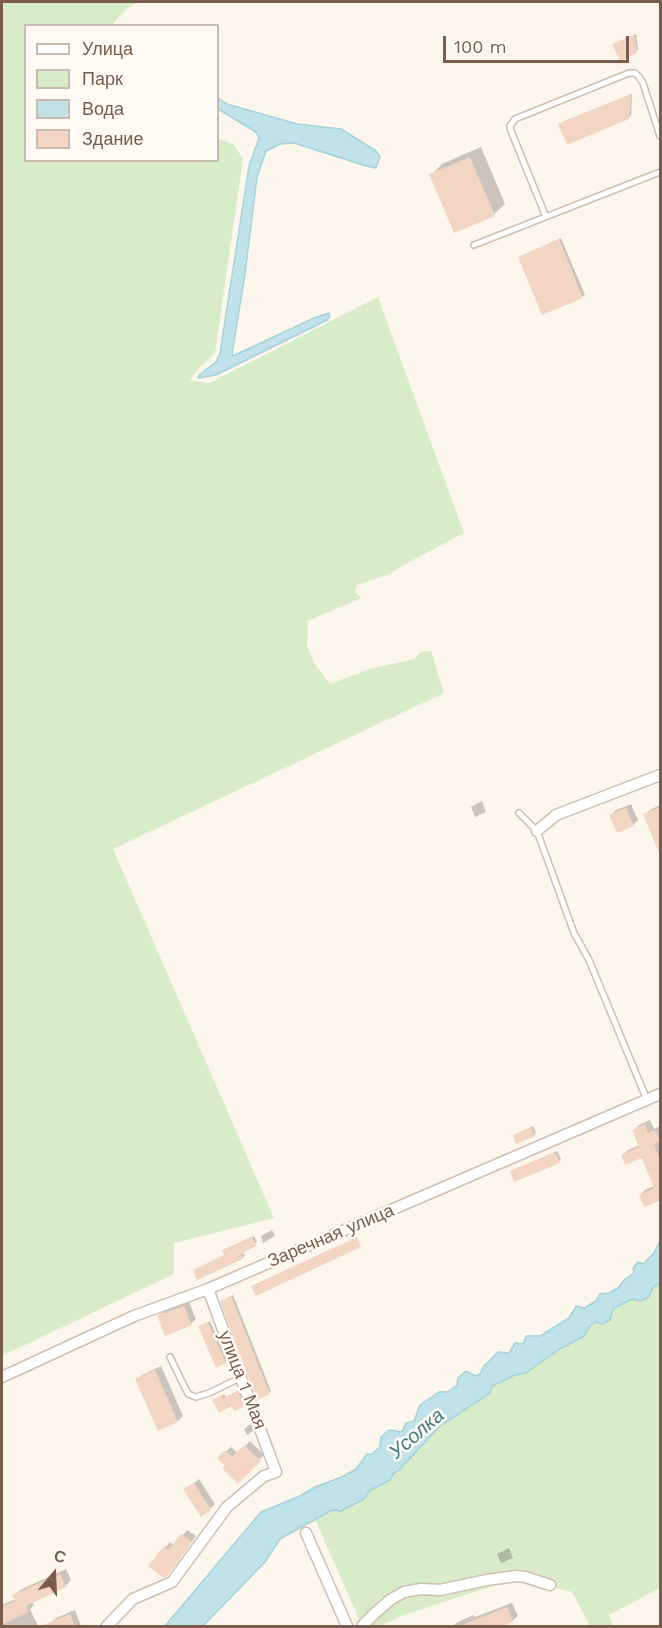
<!DOCTYPE html>
<meta charset="utf-8">
<style>
body{margin:0}
#map{position:relative;width:662px;height:1628px;overflow:hidden;background:#fdf6ec;font-family:"Work Sans",sans-serif}
canvas{display:block}
.frame{position:absolute;inset:0;border:3px solid #7a5c4d;pointer-events:none}
.legend{position:absolute;left:24px;top:24px;width:195px;height:138px;box-sizing:border-box;background:#fffaf3;border:2px solid #cabbb1;margin:0;padding:8px 10px;list-style:none;font-size:18px;color:#7a5c4d}
.legend li{display:flex;align-items:center;gap:12px;height:30px}
.legend b{width:30px;border:2px solid #cabbb1}
.north{position:absolute;left:24px;top:1544px;width:60px;height:60px;-webkit-text-stroke:4px #fffaf3;paint-order:stroke;rotate:19deg;font-size:16px;font-weight:700;line-height:24px;text-align:center;color:#7a5c4d}
.north::after{content:'';display:block;margin:auto;width:21px;height:27px;background:#7a5c4d;clip-path:polygon(50% 0,100% 100%,50% 72%,0 100%)}
.scale{position:absolute;left:443px;top:36px;width:186px;height:27px;box-sizing:border-box;border:3px solid #7a5c4d;border-top:0;padding-left:8px;font-size:18px;line-height:21px;white-space:nowrap;color:#7a5c4d;-webkit-text-stroke:4px #fffaf3;paint-order:stroke}
</style>
<div id="map">
<canvas width="662" height="1628"></canvas>
<div class="frame"></div>
<ul class="legend">
<li><b style="height:8px;background:#fff"></b>Улица</li>
<li><b style="height:16px;background:#d8ecc9"></b>Парк</li>
<li><b style="height:16px;background:#bfe3e8"></b>Вода</li>
<li><b style="height:16px;background:#f3d5c3"></b>Здание</li>
</ul>
<div class="north">С</div>
<div class="scale">100 m</div>
</div>
<script>
const context = document.querySelector('canvas').getContext('2d');
context.lineJoin = 'round';
function fillPath(path, color) { context.fillStyle = color; context.fill(path, 'evenodd'); }
const poly = rows => new Path2D(rows.map(r => 'M' + r).join(''));
function stroke(path, color, width, dash) { context.strokeStyle = color; context.lineWidth = width; context.lineCap = dash ? 'butt' : 'round'; context.setLineDash(dash || []); context.stroke(path); }
function label(font, color, halo, rows, align = 'center') {
  context.font = font + ' "Work Sans",sans-serif'; context.lineWidth = 5; context.setLineDash([]); context.textBaseline = 'middle'; context.strokeStyle = halo; context.fillStyle = color; for (const [text, x, y, turn = 0] of rows) {
    context.save(); context.translate(x, y); context.rotate((+turn || 0) * Math.PI / 180); context.textAlign = isNaN(turn) ? turn : align; if (halo) context.strokeText(text, 0, 0); context.fillText(text, 0, 0); context.restore();
  }
}
const green = poly([
 [2,2,138,2,125,10,112,25,26,26,26,160,218,160,218,138,234,145,243,159,215,353,199,368,190,380,209,383,378,297,464,533,398,568,390,574,357,585,355,592,361,598,308,621,307,645,314,663,330,684,370,669,414,659,421,652,431,651,444,693,113,849,274,1218,174,1243,174,1274,2,1356],
 [660,1283,660,1588,609,1615,613,1626,590,1626,572,1592,517,1578,407,1614,379,1626,362,1626,315,1519,390,1480,394,1473,398,1471,440,1426,465,1409,479,1401,492,1386,515,1375,526,1373,558,1350,584,1336,590,1326,613,1309,632,1299,641,1301,653,1287]
]);
const water = poly([
 [218,98,227,104,297,124,341,129,376,151,380,157,376,168,366,166,294,143,280,144,266,151,257,177,245,274,232,354,233,356,314,318,329,313,330,316,327,320,216,375,198,378,199,375,216,362,220,353,249,166,259,138,256,132,218,109,218,98],
 [660,1241,660,1283,653,1287,649,1297,641,1301,632,1299,613,1309,610,1320,602,1324,596,1322,590,1326,584,1336,558,1350,526,1373,515,1375,492,1386,490,1393,440,1426,398,1471,394,1473,390,1480,369,1491,364,1499,341,1511,332,1510,280,1539,265,1562,203,1626,165,1626,261,1512,300,1496,315,1487,342,1477,356,1469,367,1454,372,1454,380,1447,381,1437,389,1430,402,1432,406,1423,414,1421,420,1405,439,1392,447,1392,457,1385,458,1378,466,1371,475,1376,480,1374,484,1366,498,1352,509,1353,515,1343,523,1344,526,1336,540,1336,569,1318,576,1306,584,1308,596,1301,600,1294,609,1293,618,1288,625,1279,634,1273,633,1268,638,1262,643,1264,654,1253,660,1241]
]);
const shadow = poly([
 [636,34,638,49,636,52,614,44],
 [632,94,631,116,628,118,562,122],
 [481,147,505,204,494,214,431,175,442,164],
 [561,238,585,295,543,313,519,257],
 [482,801,486,812,475,817,471,807],
 [631,804,638,820,633,825,611,815,616,810],
 [660,805,660,851,645,815,650,810],
 [650,1120,654,1129,660,1126,660,1138,659,1140,660,1144,660,1199,644,1205,640,1195,645,1190,654,1186,643,1156,623,1155,628,1150,640,1145,634,1130,639,1125],
 [533,1126,536,1133,534,1135,514,1135],
 [557,1151,561,1159,559,1161,511,1171],
 [272,1230,275,1236,263,1243,261,1236],
 [254,1236,257,1242,242,1251,245,1256,242,1258,194,1270,226,1255,226,1249],
 [233,1295,271,1391,269,1393,222,1301],
 [189,1302,196,1319,191,1324,159,1316,164,1311],
 [210,1321,227,1360,225,1362,202,1325],
 [161,1366,183,1416,178,1421,137,1380,142,1375],
 [240,1390,245,1403,243,1405,214,1400,224,1394,226,1397],
 [252,1423,255,1430,247,1435,244,1429],
 [250,1441,264,1455,238,1482,227,1465,219,1458,231,1447,238,1453],
 [199,1479,215,1504,210,1509,185,1490],
 [187,1530,196,1536,173,1568,150,1565,170,1542,174,1545],
 [509,1548,513,1558,501,1563,497,1554],
 [66,1569,71,1580,65,1586,32,1601,34,1605,30,1609,38,1626,2,1626,2,1605,16,1599,14,1596,20,1590],
 [512,1603,518,1616,512,1621,498,1626,453,1626,458,1622,473,1615,475,1617],
 [75,1610,81,1626,52,1626,51,1623,56,1618]
]);
const building = poly([
 [634,35,637,53,620,61,612,44],
 [631,94,629,119,567,145,558,124],
 [470,157,495,216,454,233,429,174],
 [559,239,583,298,542,315,518,257],
 [660,807,660,855,643,814],
 [626,808,634,826,617,833,609,815],
 [645,1124,648,1133,655,1130,660,1141,654,1144,660,1160,660,1204,659,1201,644,1207,639,1195,654,1188,642,1158,625,1165,621,1155,639,1147,632,1130],
 [531,1127,535,1136,516,1144,513,1135],
 [555,1152,560,1163,514,1182,510,1171],
 [252,1237,256,1246,241,1254,243,1259,197,1280,193,1270,224,1255,222,1250],
 [357,1237,361,1247,256,1296,251,1286],
 [231,1296,270,1394,257,1400,220,1301],
 [184,1306,192,1325,165,1336,157,1315],
 [208,1322,226,1363,216,1368,198,1326],
 [155,1370,178,1422,158,1431,135,1379],
 [238,1391,244,1407,234,1411,232,1406,219,1413,212,1400,222,1395,223,1398],
 [244,1445,261,1461,238,1484,222,1468,225,1466,217,1458,225,1450,232,1457],
 [194,1483,211,1510,201,1517,183,1489],
 [181,1534,192,1542,167,1576,163,1578,148,1566,164,1546,168,1550],
 [60,1574,66,1587,26,1606,29,1612,2,1625,2,1607,15,1601,12,1595],
 [507,1607,513,1622,502,1626,459,1626],
 [70,1614,75,1626,41,1626]
]);
const service = poly([
 [546,217,511,131,510,126,515,119,629,73,635,73,639,77,643,83,660,136],
 [474,245,660,172],
 [519,813,537,831,574,933,589,960,647,1100],
 [170,1357,188,1394,196,1397,209,1393,240,1378]
]);
const minor = poly([
 [537,831,556,815,660,775],
 [2,1377,134,1316,208,1289,660,1094],
 [306,1533,347,1626],
 [107,1626,133,1599,172,1582,227,1507,264,1476,276,1472,208,1289],
 [362,1626,374,1614,390,1600,404,1592,421,1589,440,1590,487,1580,516,1576,525,1577,550,1585]
]);
const streetNames = [
 ["Заречная улица",331,1236,-23],
 ["улица 1 Мая",242,1380,69]
];
const waterNames = [
 ["Усолка",417,1434,-41]
];
fillPath(green, '#d8ecc9');
fillPath(water, '#bfe3e8');
stroke(water, '#a5d3da', 1.5);
fillPath(shadow, '#0003');
fillPath(building, '#f3d5c3');
stroke(service, '#d1beb0', 8);
stroke(minor, '#d1beb0', 13);
stroke(service, '#fff', 5);
stroke(minor, '#fff', 10);
label('18px', '#7a5c4d', '#fffaf3', streetNames);
label('italic 20px', '#437c86', '#fffaf3', waterNames);
</script>
